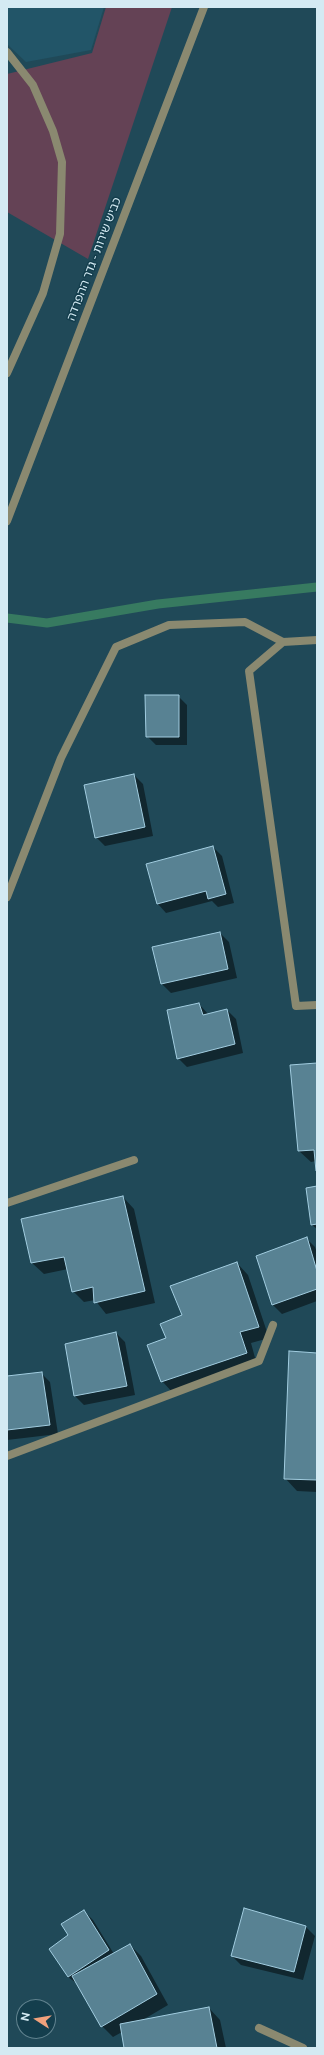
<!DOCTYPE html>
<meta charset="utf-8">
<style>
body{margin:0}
#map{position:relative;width:324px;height:2055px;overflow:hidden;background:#204958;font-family:"Public Sans",sans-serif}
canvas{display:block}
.frame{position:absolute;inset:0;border:8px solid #d4eaf3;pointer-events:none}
.north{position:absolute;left:16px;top:1999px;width:40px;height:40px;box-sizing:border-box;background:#143e4d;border:1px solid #61838f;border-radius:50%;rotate:282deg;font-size:11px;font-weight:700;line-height:16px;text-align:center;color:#d4eaf3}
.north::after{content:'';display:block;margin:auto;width:14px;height:18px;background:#f1a17c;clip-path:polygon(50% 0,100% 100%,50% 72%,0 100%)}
</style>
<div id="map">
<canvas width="324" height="2055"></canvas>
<div class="frame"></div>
<div class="north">N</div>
</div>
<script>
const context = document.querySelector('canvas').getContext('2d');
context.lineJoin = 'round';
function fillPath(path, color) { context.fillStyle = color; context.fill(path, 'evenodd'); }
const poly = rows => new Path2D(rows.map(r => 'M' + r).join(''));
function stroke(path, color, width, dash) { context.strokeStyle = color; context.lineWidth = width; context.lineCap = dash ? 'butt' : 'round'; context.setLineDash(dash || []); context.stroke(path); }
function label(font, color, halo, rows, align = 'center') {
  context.font = font + ' "Public Sans","Noto Sans Hebrew",sans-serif'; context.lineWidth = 3; context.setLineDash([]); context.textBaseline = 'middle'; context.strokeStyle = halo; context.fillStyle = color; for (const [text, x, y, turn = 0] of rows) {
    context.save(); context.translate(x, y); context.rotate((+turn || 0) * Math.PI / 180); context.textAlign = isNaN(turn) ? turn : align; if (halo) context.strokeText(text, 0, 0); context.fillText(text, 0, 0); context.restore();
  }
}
const built = poly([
 [7,7,104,7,91,50,26,62,7,44]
]);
const green = poly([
 [106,7,172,7,88,259,7,212,7,74,92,53]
]);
const shadow = poly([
 [178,696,187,705,187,745,156,745,147,736],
 [134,775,143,784,153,836,105,846,96,837],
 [213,847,222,856,234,903,218,907,212,901,166,913,158,904,147,865],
 [220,933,229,942,237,978,171,993,162,984,154,948],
 [199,1004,209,1015,227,1010,236,1019,243,1053,187,1067,178,1058],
 [317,1064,317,1166,316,1161,311,1162,299,1151],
 [317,1187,317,1229,312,1225],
 [123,1197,134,1209,155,1303,106,1314,95,1300,84,1302,73,1291,68,1269,44,1274,32,1263],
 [306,1238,315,1247,317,1253,317,1301,282,1314,273,1305,258,1256],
 [237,1263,248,1275,269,1338,251,1343,257,1365,173,1393,162,1381,167,1339,183,1316],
 [116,1333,125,1342,135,1395,84,1405,75,1396,66,1344],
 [317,1354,317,1492,297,1491,285,1478],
 [41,1373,50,1382,58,1434,7,1440,7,1377],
 [84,1911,93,1920,114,1954,130,1945,141,1956,168,2005,141,2021,209,2008,220,2020,226,2048,125,2048,122,2032,113,2037,102,2026,79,1985,68,1977,69,1935],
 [306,1927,315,1936,303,1980,241,1965,232,1956]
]);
const stream = poly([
 [7,618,47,623,158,604,317,587]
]);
const building = poly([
 [145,695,179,695,179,737,146,737,145,695],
 [134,774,145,827,95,838,84,785,134,774],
 [213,846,226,894,208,899,206,891,157,904,146,864,213,846],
 [220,932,228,969,161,984,152,947,220,932],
 [199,1003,203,1015,227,1009,235,1044,177,1059,167,1010,199,1003],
 [317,1063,317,1171,316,1171,314,1150,298,1151,290,1065,317,1063],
 [317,1186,317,1224,311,1225,306,1188,317,1186],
 [123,1196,145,1291,94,1303,93,1287,72,1292,64,1257,31,1263,21,1219,123,1196],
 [307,1237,317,1271,317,1289,272,1305,256,1256,307,1237],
 [237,1262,259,1327,240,1332,247,1353,161,1382,147,1345,166,1338,160,1324,182,1315,170,1286,237,1262],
 [116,1332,127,1386,74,1396,65,1344,116,1332],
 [289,1351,317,1353,317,1480,284,1479,289,1351],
 [42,1372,50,1425,7,1430,7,1376,42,1372],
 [244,1908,306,1926,294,1972,231,1956,244,1908],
 [84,1910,109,1950,68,1977,49,1949,68,1935,61,1924,84,1910],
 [130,1944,157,1994,101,2027,72,1976,130,1944],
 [209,2007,217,2048,124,2048,120,2024,209,2007]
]);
const lane = poly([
 [7,521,204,7]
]);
const street = poly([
 [7,52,33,85,53,131,62,162,60,234,43,293,7,373],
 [317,640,283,642,249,671,296,1006,317,1005],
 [7,897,61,758,116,647,169,625,245,622,283,642],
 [7,1203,134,1160],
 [7,1456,259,1361,273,1325],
 [259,2028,303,2048]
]);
const streetNames = [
 ["כביש שירות - גדר ההפרדה",94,259,-69]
];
fillPath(built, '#225568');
fillPath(green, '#644255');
fillPath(shadow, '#0007');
stroke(stream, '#377a60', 9);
fillPath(building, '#588293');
stroke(building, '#a2cde0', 1);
stroke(lane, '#8a8970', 8);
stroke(street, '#8a8970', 8);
label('12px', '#d4eaf3', '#143e4d', streetNames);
</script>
